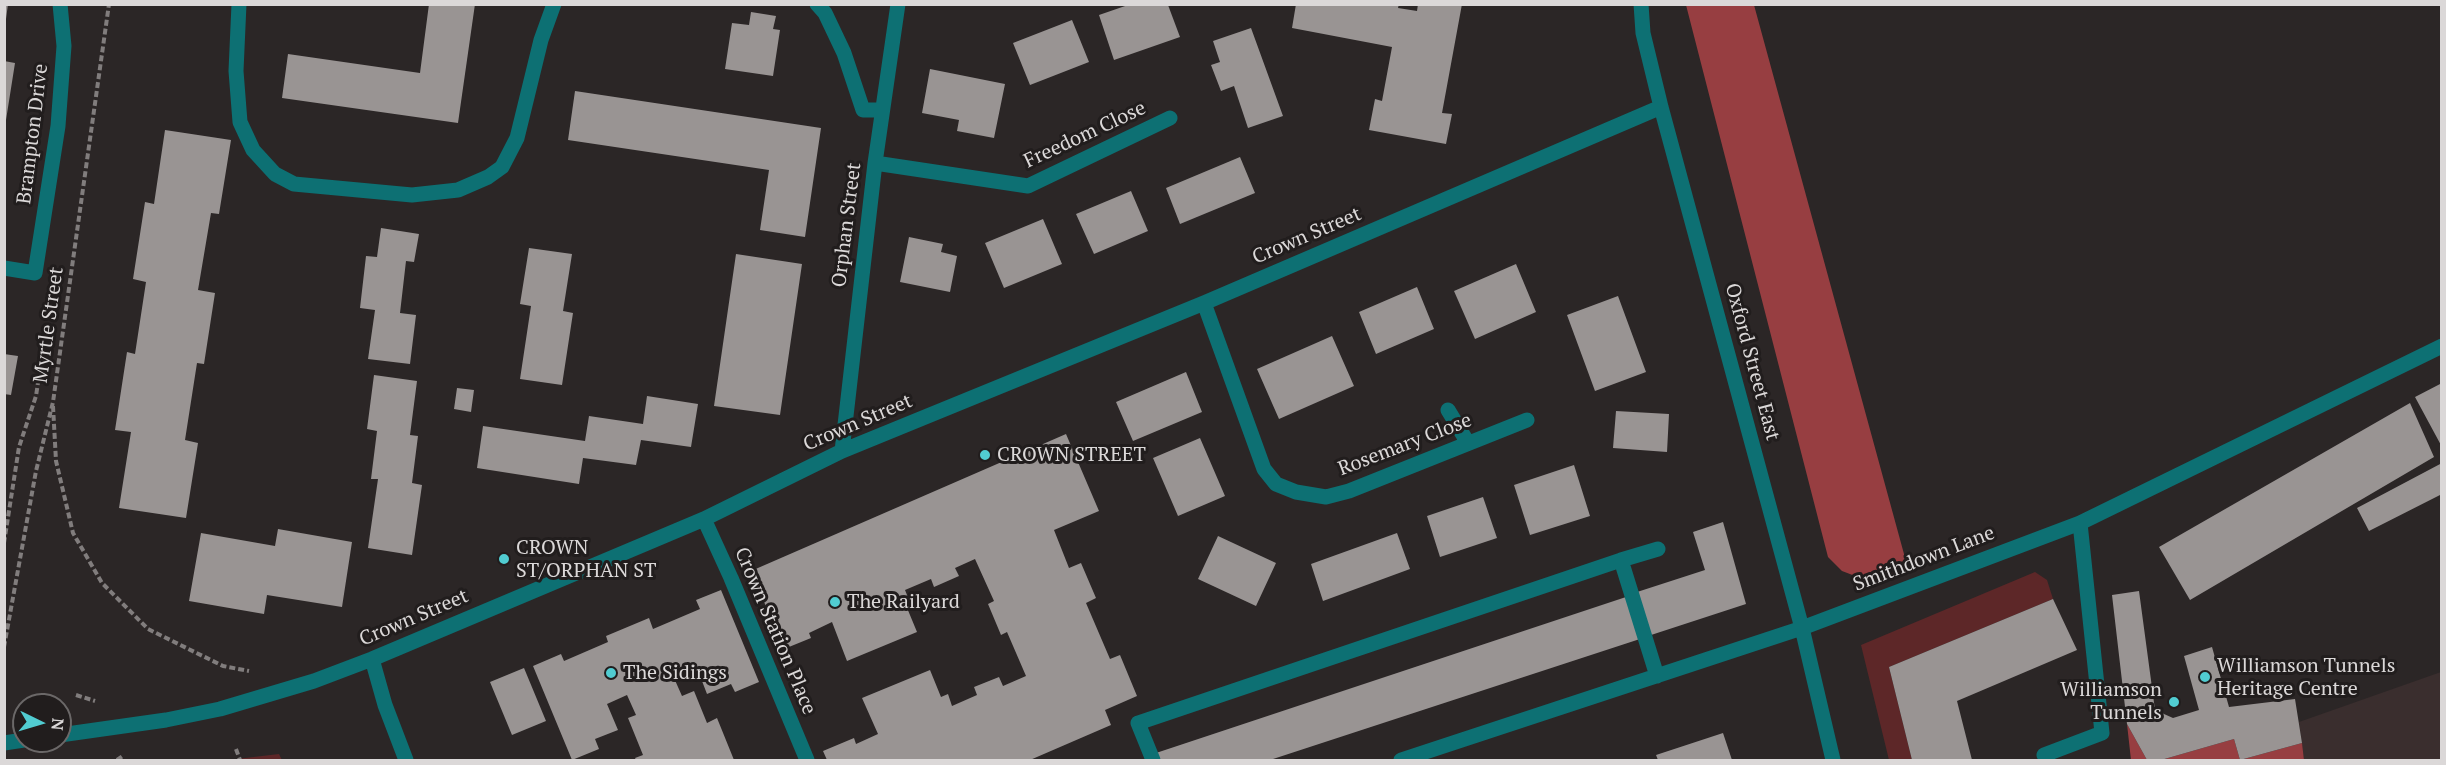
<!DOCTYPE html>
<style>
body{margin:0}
#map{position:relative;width:2446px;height:765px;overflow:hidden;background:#2b2626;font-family:"PT Serif",serif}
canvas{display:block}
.frame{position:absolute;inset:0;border:6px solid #dbd8d8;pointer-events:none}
.north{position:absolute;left:12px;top:693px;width:60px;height:60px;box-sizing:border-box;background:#211d1d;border:2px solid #6b6868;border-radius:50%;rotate:95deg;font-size:16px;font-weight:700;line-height:24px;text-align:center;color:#dbd8d8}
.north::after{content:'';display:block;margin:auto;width:21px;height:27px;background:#51ccd1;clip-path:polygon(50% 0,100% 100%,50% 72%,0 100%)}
</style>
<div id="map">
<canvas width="2446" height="765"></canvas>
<div class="frame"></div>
<div class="north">N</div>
</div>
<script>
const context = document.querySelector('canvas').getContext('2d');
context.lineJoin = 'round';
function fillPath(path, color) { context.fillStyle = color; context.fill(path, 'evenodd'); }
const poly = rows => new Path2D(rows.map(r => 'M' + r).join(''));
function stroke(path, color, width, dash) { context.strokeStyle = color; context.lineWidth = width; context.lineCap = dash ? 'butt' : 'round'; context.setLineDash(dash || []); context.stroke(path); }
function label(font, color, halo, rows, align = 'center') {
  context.font = font + ' "PT Serif",serif'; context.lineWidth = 6; context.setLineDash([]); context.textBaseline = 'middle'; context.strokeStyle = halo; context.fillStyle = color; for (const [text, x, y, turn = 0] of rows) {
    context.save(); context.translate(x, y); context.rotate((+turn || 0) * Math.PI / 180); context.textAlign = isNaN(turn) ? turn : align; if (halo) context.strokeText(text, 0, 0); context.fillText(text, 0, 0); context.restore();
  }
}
const built = poly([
 [2441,672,2441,760,2304,760,2299,722]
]);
const green = poly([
 [2035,572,2047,580,2053,599,1889,667,1912,760,1889,760,1861,645],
 [279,754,282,760,228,760]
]);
const forest = poly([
 [1686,5,1754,5,1907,565,1888,581,1863,579,1842,571,1828,557],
 [2127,724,2147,760,2131,760],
 [2234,739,2240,760,2302,743,2304,760,2161,760]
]);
const building = poly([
 [4,4,8,4,6,19,4,19],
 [429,4,475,4,458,123,282,98,288,54,420,73],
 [1296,4,1399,4,1398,8,1417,11,1418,4,1462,4,1442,113,1452,114,1446,144,1369,130,1375,99,1382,101,1392,47,1292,28],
 [1128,5,1168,5,1180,37,1114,60,1099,15],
 [751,12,776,16,773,29,780,30,773,76,725,69,732,23,749,25],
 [1072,20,1089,62,1030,85,1013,43],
 [1251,28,1283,116,1248,128,1234,86,1221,91,1211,65,1220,62,1213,41],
 [4,61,15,63,6,120,4,119],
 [930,69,1005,84,994,138,957,131,959,120,922,113],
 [575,91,821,128,805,237,760,230,769,170,568,140],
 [165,130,231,140,219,214,211,213,198,290,215,293,204,364,197,363,185,440,198,443,186,518,119,508,131,432,115,430,127,352,135,354,146,282,133,279,145,202,154,204],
 [1240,157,1255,193,1180,224,1166,188],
 [1131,191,1148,231,1094,254,1076,214],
 [1043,219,1062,264,1004,288,985,243],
 [381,228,419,234,414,262,406,261,400,313,416,315,410,364,368,359,375,310,360,308,366,256,377,257],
 [909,237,943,244,941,252,957,256,950,292,900,282],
 [529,248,572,254,563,311,573,313,562,385,520,379,531,306,520,304],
 [736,254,802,264,780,415,714,406],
 [1516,264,1536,312,1475,339,1454,291],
 [1417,287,1434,329,1376,354,1359,312],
 [1618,296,1646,372,1595,391,1567,315],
 [1332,336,1354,386,1279,419,1257,369],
 [4,354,18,356,11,395,4,394],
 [1186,372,1202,412,1133,441,1116,402],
 [374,375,417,381,410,435,418,436,412,483,422,485,412,555,368,548,378,479,371,479,377,431,367,429],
 [2442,383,2442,447,2415,397],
 [457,388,474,390,471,412,454,409],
 [647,396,698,404,691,447,641,440,636,465,583,458,579,484,477,468,483,426,585,441,589,416,643,424],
 [2410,403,2434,457,2190,600,2159,547],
 [1616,411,1669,414,1667,452,1613,448],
 [1066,434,1099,511,1054,530,1069,568,1081,563,1096,598,1086,603,1110,659,1120,655,1137,696,1105,710,1111,725,1030,760,827,760,823,751,854,738,856,744,878,734,862,698,930,670,941,697,948,694,952,706,977,695,974,687,999,677,1003,686,1026,676,1007,632,1001,635,988,604,994,601,975,559,955,568,959,576,934,587,931,579,905,590,909,600,905,603,917,632,847,661,832,622,809,633,811,638,784,649,751,571],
 [1200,438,1225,496,1178,516,1153,458],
 [2442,463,2442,494,2369,531,2357,508],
 [1574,465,1590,516,1530,535,1514,485],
 [1483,497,1497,538,1440,557,1427,516],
 [1723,522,1746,604,1648,636,1634,593,1705,570,1693,532],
 [278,529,352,542,342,607,267,595,264,614,189,601,201,533,275,546],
 [1397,533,1410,569,1323,601,1311,564],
 [1218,536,1276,563,1256,606,1198,579],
 [721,590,759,682,735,692,731,684,707,694,697,668,674,678,682,696,694,691,707,723,717,718,734,760,636,760,635,758,643,755,628,718,636,715,627,695,607,704,618,730,595,739,599,749,572,760,533,666,561,654,564,661,608,642,606,636,649,618,653,629,700,609,696,600],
 [2139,591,2155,710,2173,718,2199,710,2184,656,2212,647,2229,707,2295,699,2302,743,2240,760,2234,739,2161,760,2147,760,2127,724,2112,595],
 [1629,596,1643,638,1270,760,1158,760,1156,753],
 [2053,599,2077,650,1957,701,1972,760,1912,760,1889,667],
 [524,668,546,721,512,735,490,682],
 [1723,733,1732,760,1658,760,1656,755]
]);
const path = poly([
 [53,406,56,461,73,533,102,583,148,629,223,666,249,671],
 [4,543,19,447,36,396,45,336],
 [4,647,36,471,53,402,109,4],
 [76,695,95,701],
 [236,749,240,760],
 [117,760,124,755]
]);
const minor = poly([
 [239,4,236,71,240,122,253,150,275,174,294,184,412,195,458,190,488,177,502,167,517,138,541,40,554,4],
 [817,4,825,13,844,53,863,110,882,110],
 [1641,4,1643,33,1661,107,1802,628,1833,760],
 [875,163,1028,186,1170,118],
 [4,268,35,273,58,126,64,46,60,4],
 [1204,303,1264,469,1276,484,1296,492,1326,497,1349,491,1527,420],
 [1448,410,1468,443],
 [842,451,875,163,898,4],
 [704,519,731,578,807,760],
 [1621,560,1658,549],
 [372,659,385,705,406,760],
 [60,735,166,720,220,709,314,681,372,659,704,519,842,451,1204,303,1661,107],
 [4,743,24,740],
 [2044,755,2102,733,2080,523],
 [1153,760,1138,723,1621,560,1657,676],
 [1401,760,1802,628,2080,523,2442,346]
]);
const markers = [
 [985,455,6,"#51ccd1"],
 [504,559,6,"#51ccd1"],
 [835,602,6,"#51ccd1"],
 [611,673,6,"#51ccd1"],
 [2205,677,6,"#51ccd1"],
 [2174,702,6,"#51ccd1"]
];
const streetNames = [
 ["Brampton Drive",33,134,-83],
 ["Freedom Close",1085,135,-25],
 ["Orphan Street",847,225,-83],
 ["Crown Street",1307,236,-23],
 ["Myrtle Street",49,325,-82],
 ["Oxford Street East",1752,362,75],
 ["Crown Street",858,423,-23],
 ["Rosemary Close",1405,445,-21],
 ["Smithdown Lane",1924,559,-21],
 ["Crown Street",414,618,-23],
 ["Crown Station Place",775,631,67]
];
const poiNames = [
 ["CROWN STREET",997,455],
 ["CROWN",516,548],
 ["ST/ORPHAN ST",516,571],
 ["The Railyard",847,602],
 ["Williamson Tunnels",2217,666],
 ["Heritage Centre",2217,689],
 ["The Sidings",623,673],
 ["Williamson",2162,690,"right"],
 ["Tunnels",2162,713,"right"]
];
fillPath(built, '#3a2e2e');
fillPath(green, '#5d2728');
fillPath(forest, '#973e41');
fillPath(building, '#999493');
stroke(path, '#817d7d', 4, [6, 3]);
stroke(minor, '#0d7073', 15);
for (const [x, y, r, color] of markers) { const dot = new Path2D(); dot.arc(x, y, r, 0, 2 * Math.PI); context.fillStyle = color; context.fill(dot); stroke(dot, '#211d1d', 2); }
label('20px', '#dbd8d8', '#211d1d', streetNames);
label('20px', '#dbd8d8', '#211d1d', poiNames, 'left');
</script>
